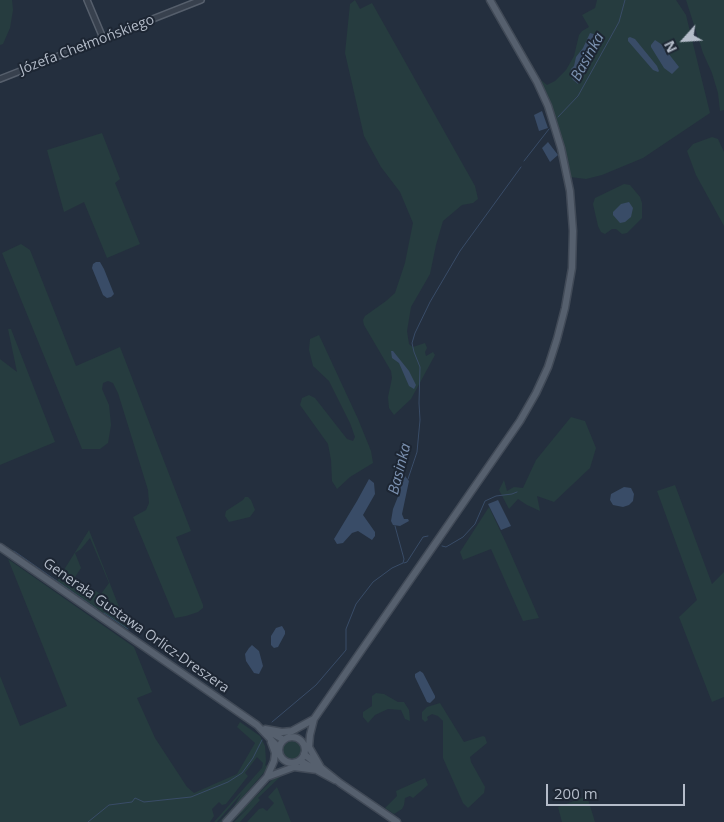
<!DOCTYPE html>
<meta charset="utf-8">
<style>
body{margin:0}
#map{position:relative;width:724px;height:822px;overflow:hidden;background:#242f3e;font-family:"Open Sans",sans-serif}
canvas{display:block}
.north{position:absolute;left:659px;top:15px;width:50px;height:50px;-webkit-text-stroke:4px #1d2633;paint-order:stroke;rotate:244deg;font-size:14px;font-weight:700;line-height:20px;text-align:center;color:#b4bcc9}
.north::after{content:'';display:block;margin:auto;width:18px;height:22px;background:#b4bcc9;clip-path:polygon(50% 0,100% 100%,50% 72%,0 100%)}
.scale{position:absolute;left:546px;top:784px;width:139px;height:22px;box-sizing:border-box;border:2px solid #b4bcc9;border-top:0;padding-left:6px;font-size:15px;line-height:18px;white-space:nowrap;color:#b4bcc9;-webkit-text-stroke:4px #1d2633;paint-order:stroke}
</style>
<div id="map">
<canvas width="724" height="822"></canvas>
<div class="north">N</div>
<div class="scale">200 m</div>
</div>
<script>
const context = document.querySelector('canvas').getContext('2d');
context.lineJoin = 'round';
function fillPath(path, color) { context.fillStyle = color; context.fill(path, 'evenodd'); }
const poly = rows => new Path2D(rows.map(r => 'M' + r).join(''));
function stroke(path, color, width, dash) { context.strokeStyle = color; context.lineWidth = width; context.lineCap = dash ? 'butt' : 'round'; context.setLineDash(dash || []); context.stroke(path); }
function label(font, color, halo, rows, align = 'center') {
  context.font = font + ' "Open Sans",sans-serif'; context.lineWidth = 4; context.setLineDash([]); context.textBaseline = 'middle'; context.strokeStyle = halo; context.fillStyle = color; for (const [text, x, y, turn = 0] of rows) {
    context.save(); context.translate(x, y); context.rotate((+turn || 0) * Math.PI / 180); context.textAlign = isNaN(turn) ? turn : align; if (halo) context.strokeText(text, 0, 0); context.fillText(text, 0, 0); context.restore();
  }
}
const green = poly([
 [0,0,12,0,13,10,10,28,3,44,0,45],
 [355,0,360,9,372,3,475,186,478,199,473,203,462,205,443,221,436,245,430,274,411,307,407,331,409,344,413,347,425,343,427,348,425,352,426,356,433,352,435,355,411,399,394,415,389,408,388,397,392,378,391,371,364,325,363,320,365,316,386,301,395,293,405,263,413,223,400,192,381,167,364,136,345,53,350,4],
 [597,0,676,0,686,15,710,113,643,158,602,175,586,179,570,177,555,121,541,80,547,85,555,81,566,70,574,56,579,35,582,31,589,27,582,15,595,8],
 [686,0,724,0,724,110,720,111,718,93,712,73,703,53],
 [102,133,120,179,115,183,140,244,107,258,84,202,64,212,47,150],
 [712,137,718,139,724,152,724,226,696,175,687,151,693,144],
 [624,184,630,185,640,197,642,203,642,218,627,233,622,234,616,229,612,229,605,234,601,232,598,226,593,204,595,198],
 [21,244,30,250,76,366,120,347,191,531,176,537,203,605,203,608,198,612,186,616,175,618,133,517,146,510,149,503,148,490,118,393,113,383,108,381,103,383,102,389,109,405,111,425,108,443,100,449,82,449,2,253],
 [8,329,11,329,55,442,0,465,0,359,17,372],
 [319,335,358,419,371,451,373,463,350,477,337,489,332,481,331,460,328,444,300,405,302,398,309,395,315,398,347,439,353,441,355,437,350,423,329,381,313,366,309,350,310,339],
 [571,417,585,421,596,448,590,468,554,502,537,496,540,511,527,505,518,499,509,509,499,490,504,480,507,491,514,487,523,488,536,460],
 [675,485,712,584,724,572,724,697,712,702,679,617,697,600,657,491],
 [245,497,248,497,251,500,255,510,250,517,229,522,225,516,226,511,243,500],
 [489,507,506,543,539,618,523,621,491,549,463,560,460,552],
 [89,530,119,607,128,630,57,581],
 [90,538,109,583,101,594,92,589,88,595,71,583,81,568,75,553,81,549],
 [8,559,134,647,152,692,137,698,155,738,187,787,194,793,237,774,255,743,237,727,240,722,260,736,265,746,266,761,265,766,249,785,266,765,268,766,267,769,221,822,219,822,234,806,242,793,217,822,214,822,262,768,263,763,257,757,245,773,248,776,226,804,222,805,219,802,212,809,214,816,210,822,0,822,0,676,20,726,67,706],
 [376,693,384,694,398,702,404,702,409,710,410,721,405,719,401,710,388,709,375,715,368,723,363,717,363,712,372,706,372,696],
 [440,703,464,742,483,736,485,737,487,743,470,757,471,762,485,787,484,793,468,808,463,803,443,758,443,721,438,716,432,714,427,717,428,720,425,722,422,719,422,712,427,707],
 '283 750a9 9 0 1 1 18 0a9 9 0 1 1-18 0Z',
 [278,774,280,777,258,798,260,800,240,822,234,822,252,804,232,822,230,822],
 [425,778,428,785,413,798,410,796,405,798,404,805,402,809,394,814,385,808,397,796,396,791],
 [277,787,291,822,247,822,259,809,263,808,267,811,274,803,268,797],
 [587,796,595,822,562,822,558,807]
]);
const water = poly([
 [590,33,597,35,598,43,594,51,594,58,588,64,578,84,573,80,570,74,571,69,574,66,576,57,583,48],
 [630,37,635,39,657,66,659,71,658,72,653,70,628,41,628,38],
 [655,40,661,44,679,67,672,74,664,68,651,47,651,45],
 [542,111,548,128,539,131,534,115],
 [548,142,558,155,550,162,542,148],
 [629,202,633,208,631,217,625,222,620,223,613,215,613,212,621,204],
 [96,262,100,262,104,269,114,294,111,297,107,298,103,295,92,268,93,264],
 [391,351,393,351,409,371,416,385,414,389,409,386,399,363,392,358],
 [405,476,409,481,402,514,404,519,408,519,409,521,400,526,393,525,391,521,393,509,399,494,401,484],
 [369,479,374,483,375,494,363,515,375,532,375,536,372,540,358,531,352,533,343,543,337,544,334,539,357,501],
 [624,487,631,488,634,494,633,501,629,505,623,507,613,505,610,500,611,494],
 [498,500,511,526,501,530,488,504],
 [282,626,285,631,285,634,278,647,274,648,271,645,271,636,276,628],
 [252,645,259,651,263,666,259,674,254,673,246,661,245,654,249,648],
 [420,671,423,673,435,696,435,698,430,703,427,702,415,677,415,674]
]);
const stream = poly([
 [558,117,578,96,619,22,625,0],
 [524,161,549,129],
 [408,479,417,452,420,420,419,403,420,367,414,352,412,343,415,333,430,302,460,251,521,167],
 [442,546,446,547,463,537,475,524,485,501,496,496,512,494,517,492],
 [14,551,97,609],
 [404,563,407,562,423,537,428,536],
 [104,613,128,629],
 [272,722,316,685,346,650,346,629,356,604,373,582,392,568,403,563,404,559,395,526],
 [88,822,109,805,132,802,135,798,144,802,191,797,228,782,242,773,253,758,262,740]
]);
const minor = poly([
 [87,0,103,38],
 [0,79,201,0]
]);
const major = poly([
 [0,547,257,725,279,748],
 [265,729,282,732,292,731,314,719],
 [268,731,284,740],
 '279 750a13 13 0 1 1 26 0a13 13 0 1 1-26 0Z',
 [304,754,340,783,397,822],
 [300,761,335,780],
 [320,766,309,747,310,735,314,719,520,421,536,393,548,367,557,339,565,308,572,268,573,231,570,191,561,148,548,106,537,82,490,0],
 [267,777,294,767,317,770],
 [226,822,267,777,274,761,275,753,271,742]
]);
const streetNames = [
 ["Józefa Chełmońskiego",87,45,-21],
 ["Generała Gustawa Orlicz-Dreszera",136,626,35]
];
const waterNames = [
 ["Basinka",588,57,-61],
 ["Basinka",400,469,-76]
];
fillPath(green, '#263c3f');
fillPath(water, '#394c67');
stroke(stream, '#394c67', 1);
stroke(minor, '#565f6c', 8);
stroke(major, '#414a57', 9);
stroke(minor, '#38414e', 5);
stroke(major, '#56606e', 6);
label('14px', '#b4bcc9', '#1d2633', streetNames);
label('italic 15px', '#7c92b1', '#1d2633', waterNames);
</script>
